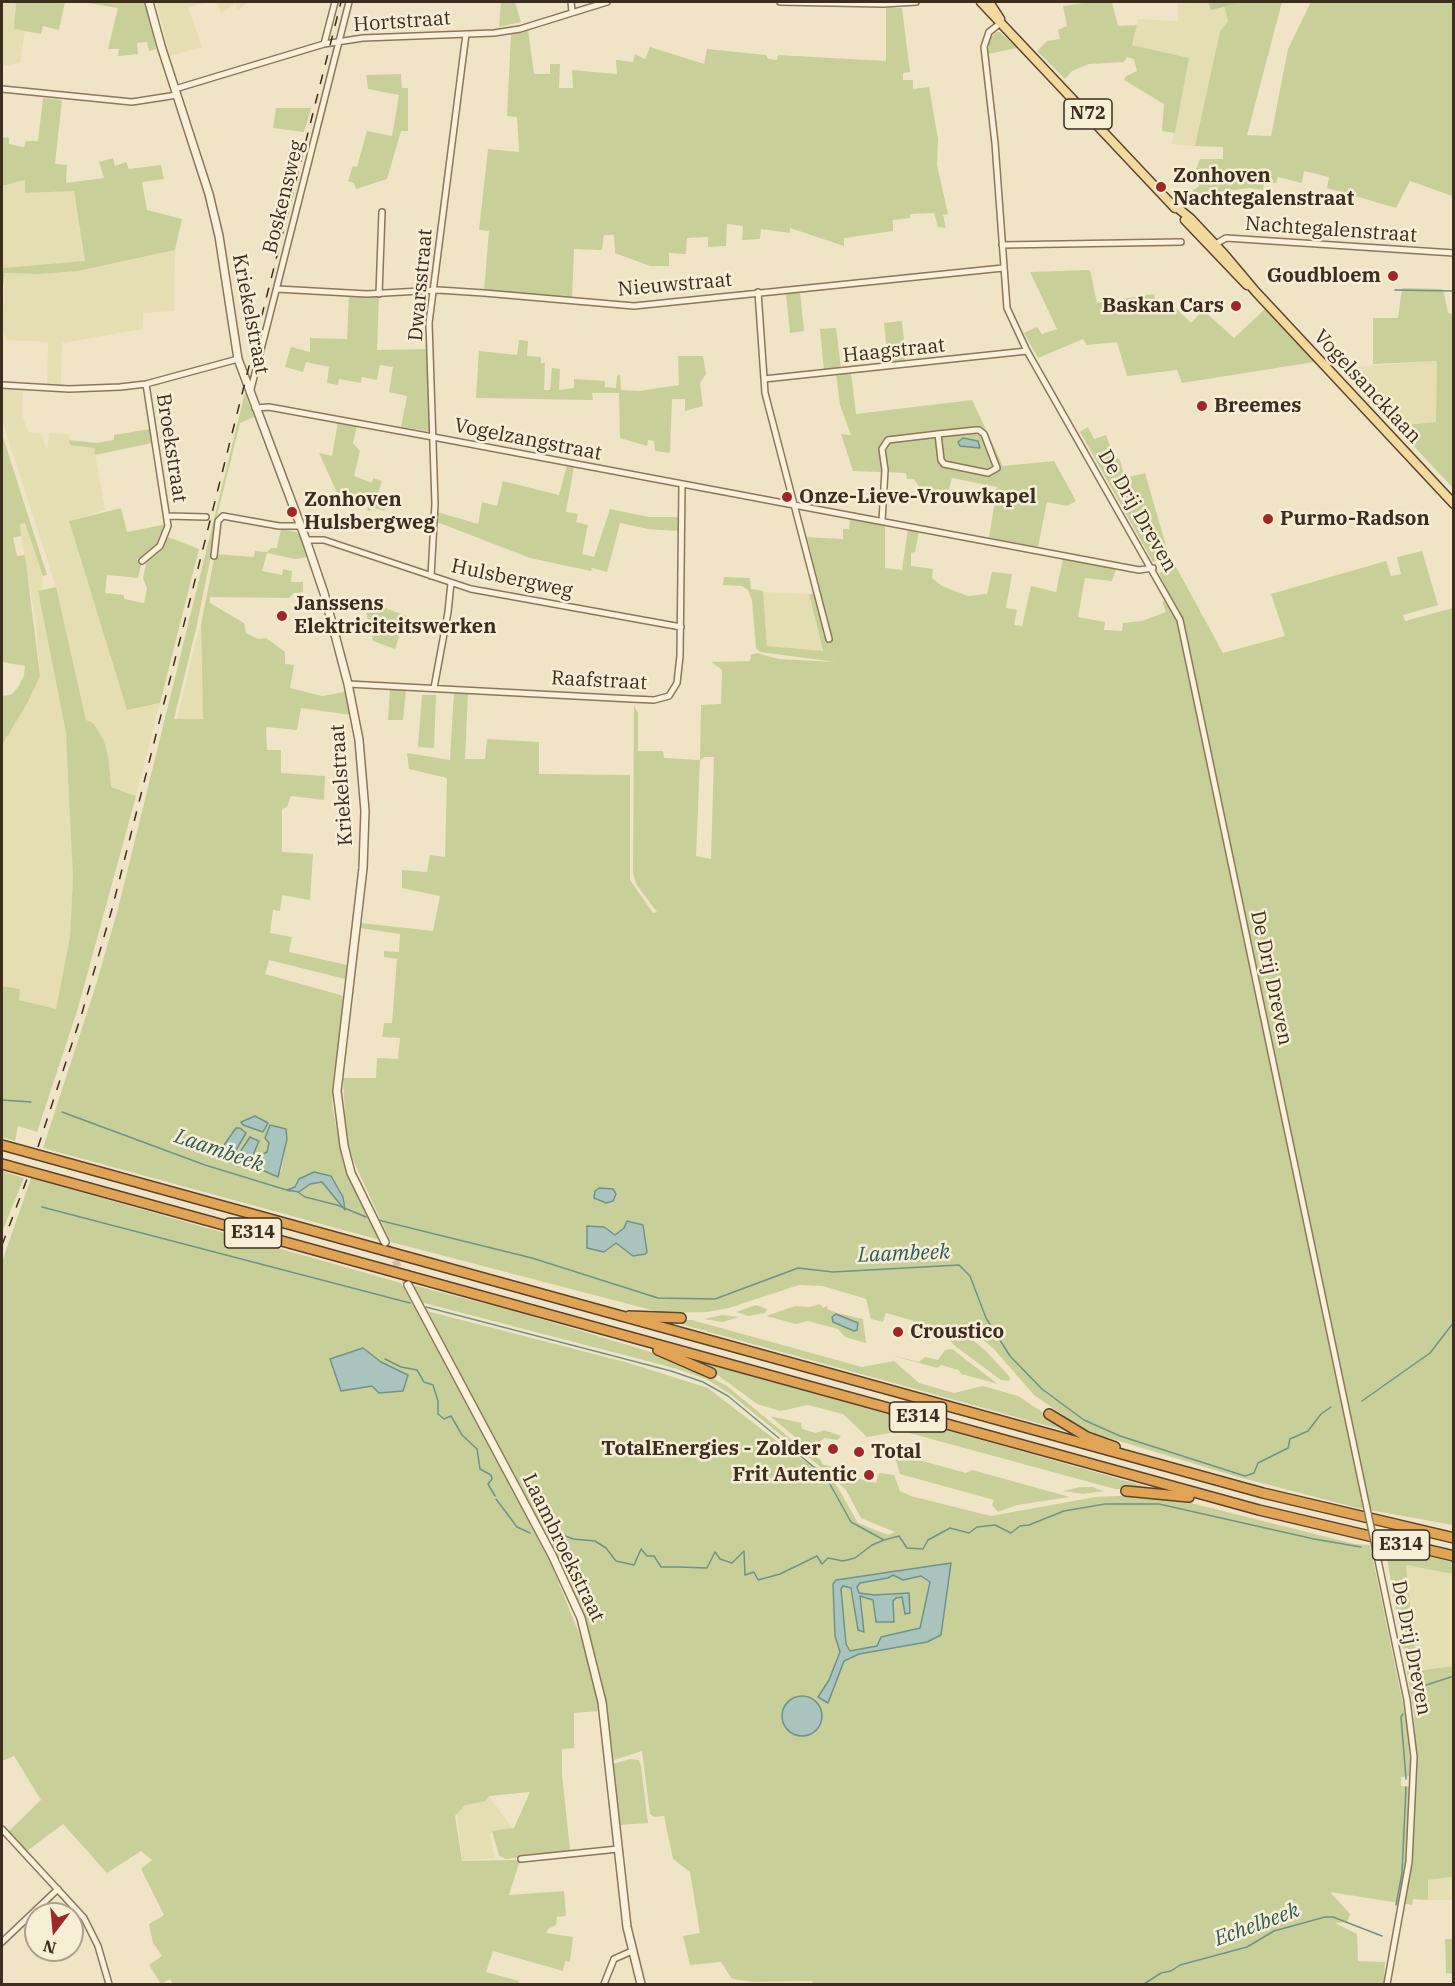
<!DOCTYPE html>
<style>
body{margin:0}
#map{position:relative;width:1455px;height:1986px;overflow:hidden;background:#f0e4c6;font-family:"IBM Plex Serif",serif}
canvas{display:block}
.frame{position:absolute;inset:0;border:3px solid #3c2d1f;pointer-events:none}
.north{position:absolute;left:24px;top:1902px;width:60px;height:60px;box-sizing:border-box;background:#f7eed6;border:2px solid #aca18d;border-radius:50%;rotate:196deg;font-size:16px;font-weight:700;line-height:24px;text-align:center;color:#3c2d1f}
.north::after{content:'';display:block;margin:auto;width:21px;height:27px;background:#9e2828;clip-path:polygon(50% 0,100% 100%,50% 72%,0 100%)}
</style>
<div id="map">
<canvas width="1455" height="1986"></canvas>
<div class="frame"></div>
<div class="north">N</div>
</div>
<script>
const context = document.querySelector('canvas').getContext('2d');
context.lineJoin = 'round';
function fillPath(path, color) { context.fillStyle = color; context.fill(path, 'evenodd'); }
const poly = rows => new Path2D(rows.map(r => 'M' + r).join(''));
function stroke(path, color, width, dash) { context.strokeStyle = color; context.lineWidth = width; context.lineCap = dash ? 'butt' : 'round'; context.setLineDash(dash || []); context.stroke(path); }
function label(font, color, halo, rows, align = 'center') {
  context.font = font + ' "IBM Plex Serif",serif'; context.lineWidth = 5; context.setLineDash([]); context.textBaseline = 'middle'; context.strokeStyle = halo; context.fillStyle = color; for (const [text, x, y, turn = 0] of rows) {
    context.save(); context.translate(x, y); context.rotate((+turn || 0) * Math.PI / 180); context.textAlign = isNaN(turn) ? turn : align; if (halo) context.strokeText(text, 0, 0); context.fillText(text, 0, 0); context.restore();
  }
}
const farmland = poly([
 [2,2,16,2,14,28,25,31,20,63,2,66],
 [156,2,211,2,188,7,202,47,170,56],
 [217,2,248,2,238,10,235,4,221,13],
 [1208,2,1211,10,1224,6,1228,21,1220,31,1195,146,1172,144,1189,58,1132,45,1138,19,1178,21,1178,4],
 [26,180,26,193,74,191,85,262,2,268,2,186],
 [175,250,174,311,143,313,143,329,62,343,61,386,47,385,48,342,6,340,2,329,5,273,41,274,78,271],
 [1438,361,1436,422,1395,426,1338,368],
 [2,388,23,389,22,414,28,432,41,433,47,450,49,433,69,434,70,445,94,448,105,510,69,521,127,710,160,703,136,796,111,787,109,761,86,720,56,587,2,420],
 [25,522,42,570,43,590,38,591,66,733,71,787,73,877,70,937,56,1009,19,1000,20,989,2,986,2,745,28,702,40,676,36,625,19,524],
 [763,592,809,594,823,652,767,646],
 [201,624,203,720,177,719,194,649],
 [1406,1564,1453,1574,1453,1666,1417,1671],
 [489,1796,513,1829,489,1833,495,1858,462,1861,457,1812,464,1805,486,1801],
 [1453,1877,1453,1900,1428,1900,1428,1880]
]);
const green = poly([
 [16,2,65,2,59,30,43,26,41,34,14,29],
 [82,2,145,2,156,49,149,51,147,42,137,43,138,54,118,56,119,49,108,49,118,8],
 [501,2,515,2,521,22,499,27],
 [1091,2,1112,2,1118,26,1137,25,1132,45,1189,58,1175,133,1162,131,1164,104,1124,80,1126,76,1137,71,1134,59,1127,57,1124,62,1089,64,1072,71,1065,79,1037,51,1047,41,1060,39,1058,30,1067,26,1063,6],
 [1243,2,1282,2,1247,135,1271,136,1288,49,1311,2,1453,2,1453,199,1452,196,1410,181,1396,208,1327,188,1329,177,1304,171,1302,183,1278,177,1276,183,1264,182,1263,190,1250,188,1201,194,1186,205,1181,200,1199,186,1195,172,1200,159,1223,159,1223,147,1195,146,1220,31,1228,21,1224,6],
 [886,8,902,8,910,72,903,73,903,80,913,80,913,89,929,87,938,139,937,165,948,214,943,215,946,228,938,227,934,213,910,214,910,218,893,220,893,231,844,238,844,246,790,228,790,233,761,229,760,239,742,240,743,226,727,224,726,246,708,247,708,237,687,238,686,254,669,253,669,266,650,266,615,253,614,235,604,235,602,250,574,249,572,298,484,291,489,231,479,230,488,149,519,152,517,117,507,116,511,34,528,30,534,74,550,74,550,64,560,64,559,88,573,88,572,70,617,74,616,60,633,62,635,54,645,59,650,47,704,64,707,49,766,55,768,59,777,60,778,55,886,61],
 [996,32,1000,32,1017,48,988,54,989,39],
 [401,74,402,88,408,88,408,131,401,131,387,179,356,189,354,183,348,181,353,166,357,167,367,131,392,136,399,95,368,89,366,75],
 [43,98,62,100,55,164,67,165,66,183,104,178,99,162,113,158,115,166,126,162,129,169,161,165,164,179,142,182,147,210,182,219,175,250,78,271,41,274,5,273,2,293,2,268,85,261,74,191,25,193,25,180,2,186,2,137,9,138,9,144,24,147,26,141,38,141],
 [276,108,311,108,304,132,273,128],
 [1090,270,1097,303,1154,294,1159,311,1175,307,1191,323,1203,310,1234,338,1265,309,1314,362,1182,383,1177,370,1127,376,1117,342,1087,345,1083,339,1038,358,1024,333,1037,327,1042,334,1057,329,1030,272],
 [1402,288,1443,289,1448,313,1453,314,1453,488,1395,426,1436,422,1437,361,1373,364,1373,318,1398,318],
 [800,292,804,331,790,333,786,293],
 [349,295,379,296,377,350,429,349,430,430,428,431,401,427,407,396,389,392,393,367,380,365,377,380,362,377,361,383,339,379,338,385,327,383,329,367,306,362,303,372,285,367,291,347,310,352,310,338,347,339],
 [902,321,906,363,888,365,884,323],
 [836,328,841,369,824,371,820,329],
 [519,340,528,341,527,356,541,357,541,363,545,363,544,390,550,390,552,368,560,369,559,390,574,388,574,379,605,381,605,387,616,388,617,376,620,375,621,390,639,391,679,385,678,356,703,356,706,374,700,383,703,406,685,411,685,399,672,399,670,453,655,451,654,441,648,440,647,446,620,438,619,393,592,393,593,400,476,398,479,351,517,355],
 [851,373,856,414,972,400,1003,466,1054,461,1076,501,1067,506,1047,502,1038,547,989,538,997,487,952,478,948,492,919,487,914,479,907,479,906,473,853,471,841,434,851,435,840,405,836,374],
 [245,393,254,417,240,423,216,520,212,551,196,629,174,719,203,719,201,624,215,554,254,557,255,551,267,552,271,548,277,548,281,529,296,532,300,535,308,557,295,559,267,553,262,571,282,575,283,569,292,571,291,582,303,582,303,592,294,593,289,598,210,597,210,603,244,623,246,633,258,639,266,638,285,652,285,664,294,665,290,688,322,696,345,692,351,715,301,708,297,730,266,727,267,750,281,750,281,773,325,776,324,800,291,796,287,807,282,809,282,852,313,854,310,900,282,895,280,911,273,910,270,933,292,937,289,952,347,965,345,979,269,960,265,974,344,996,332,1104,342,1159,358,1197,380,1240,43,1148,95,988,118,909],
 [286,1129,287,1139,281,1172,262,1153,267,1152,269,1143],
 [253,1136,259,1141,251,1160,240,1157],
 [331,1176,343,1197,345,1209,322,1182,310,1184,299,1192,291,1188],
 [338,422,357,426,353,443,360,451,354,476,372,483,373,478,382,481,378,493,389,497,384,511,372,507,370,511,367,510,369,503,359,500,357,504,348,501,346,494,338,495,319,453,332,456],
 [1088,427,1094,439,1106,435,1114,456,1120,460,1125,478,1145,473,1169,556,1153,562,1080,432],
 [150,429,152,443,95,455,94,448,70,445,69,440,97,443,114,440,114,435],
 [2,434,47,575,43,576,25,523,20,524,21,536,13,538,17,556,25,555,40,676,28,702,2,745,2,694,4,696,12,694,19,686,24,675,25,666,2,662],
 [567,465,574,466,566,512,578,514,576,522,588,525,582,554,594,557,610,509,649,517,680,517,678,531,648,529,620,523,607,572,592,568,591,571,530,558,437,522,437,512,478,524,482,502,497,506,503,481,559,495],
 [121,508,127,532,167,524,170,526,168,537,199,549,160,703,127,710,69,521],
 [148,554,143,578,147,588,144,603,124,599,124,595,105,593,107,575,138,578,141,565,137,559],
 [850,519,885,525,885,568,902,570,908,529,919,531,915,552,911,553,911,566,933,569,932,578,942,586,968,596,987,594,992,572,1012,574,1006,608,1017,610,1014,625,1022,626,1031,586,1056,592,1063,559,1116,569,1112,581,1085,578,1078,617,1105,622,1104,630,1122,631,1123,623,1142,621,1166,612,1162,602,1171,598,1159,573,1176,567,1223,653,1285,636,1271,594,1386,561,1391,576,1401,574,1397,557,1422,551,1438,605,1403,615,1405,621,1453,608,1453,1525,1358,1508,1238,1477,1096,1434,1079,1426,1034,1395,993,1348,976,1334,956,1325,951,1330,969,1337,985,1350,1010,1377,1009,1381,1001,1380,955,1346,939,1328,886,1313,883,1322,871,1319,866,1299,823,1286,799,1285,729,1308,707,1312,663,1313,391,1242,353,1160,346,1135,343,1078,376,1078,377,1058,398,1059,400,1038,382,1037,384,1023,392,1023,397,959,384,957,384,951,399,952,400,934,360,928,361,923,433,931,440,896,402,888,402,870,427,872,430,855,445,857,447,778,409,769,407,753,450,760,454,691,468,692,465,759,485,759,487,739,539,742,539,774,630,775,630,880,653,913,657,912,636,884,633,873,634,706,638,713,638,751,663,751,664,758,700,760,701,705,721,704,722,670,711,662,750,661,751,655,756,653,779,659,836,662,760,652,756,648,752,600,748,590,742,586,723,585,724,577,750,578,751,589,763,591,767,646,823,651,809,594,815,594,831,637,807,537,843,539,843,529,849,529],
 [704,757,714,757,711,859,696,856,700,760],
 [56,587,86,720,93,723,104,741,109,761,111,787,136,796,78,1008,37,1132,18,1126,15,1141,2,1137,2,986,20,989,19,1000,56,1009,70,937,73,877,66,733,38,591],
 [370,602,406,616,395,649,373,641,366,612],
 [390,688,406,689,403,720,388,720],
 [422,695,436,695,434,748,418,747],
 [2,1171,24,1178,2,1232],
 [31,1178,401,1283,482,1431,551,1564,587,1653,599,1711,574,1713,574,1748,562,1749,562,1774,570,1850,506,1859,499,1856,492,1831,514,1828,530,1792,489,1796,486,1801,465,1805,455,1816,462,1861,520,1860,509,1895,564,1891,566,1916,557,1917,556,1925,548,1929,546,1933,573,1937,570,1962,565,1961,563,1971,493,1951,486,1972,519,1981,518,1984,173,1984,170,1979,161,1984,149,1965,162,1956,153,1943,149,1924,164,1915,141,1869,152,1860,141,1851,107,1873,63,1824,27,1851,8,1832,41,1800,14,1756,2,1761,2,1262],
 [363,1348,381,1362,408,1375,403,1391,379,1393,372,1386,342,1391],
 [413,1285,521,1313,681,1361,727,1386,803,1449,821,1460,822,1464,831,1467,830,1471,876,1483,879,1473,894,1475,900,1491,911,1496,991,1516,1095,1497,1141,1495,1175,1499,1355,1544,1370,1545,1407,1724,1411,1776,1401,1777,1401,1786,1416,1787,1414,1713,1385,1547,1453,1561,1453,1574,1406,1565,1417,1671,1453,1666,1453,1877,1428,1880,1428,1900,1413,1899,1412,1905,1330,1892,1350,1914,1347,1922,1335,1923,1357,1934,1358,1961,1385,1962,1384,1984,813,1984,812,1981,754,1982,732,1979,721,1962,690,1965,683,1936,700,1933,690,1872,673,1859,664,1816,654,1817,650,1814,642,1751,614,1760,601,1676,586,1619,559,1559,427,1311,629,1363,708,1388,795,1455,823,1471,837,1486,858,1523,888,1535,895,1532,861,1518,846,1490,828,1473,730,1394,706,1379,674,1368,420,1302],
 [820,1304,823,1308,828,1306,827,1309,837,1313,863,1319,866,1343,845,1337,838,1329,808,1321,796,1324,766,1316,795,1306,809,1307],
 [756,1305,767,1309,765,1313,748,1316,736,1312],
 [722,1315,739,1317,722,1322,704,1319],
 [666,1320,692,1320,862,1367,894,1361,919,1383,954,1393,983,1386,1018,1396,1074,1433],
 [952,1349,998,1384,961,1374,959,1370,941,1365,937,1368,887,1354,919,1362,925,1357,938,1360,945,1350],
 [689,1359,974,1438,1155,1489,1115,1489,902,1431,867,1437,843,1414,808,1405,780,1411,757,1404,715,1373],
 [770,1416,801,1423,802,1429,816,1433,824,1430,841,1436,837,1440,824,1438,817,1446,808,1448],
 [901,1455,966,1473,972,1470,1070,1497,1017,1505,998,1512,992,1505,994,1500,900,1474,895,1457],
 [1080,1487,1092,1487,1104,1491,1083,1494,1063,1491],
 [630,1759,639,1760,641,1766,648,1823,619,1825,613,1764],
 [1445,1939,1453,1939,1453,1974,1446,1973]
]);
const cemetery = poly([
 [1208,2,1243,2,1211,10]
]);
const water = poly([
 [963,438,978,441,980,448,960,446,958,442,963,438],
 [255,1116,268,1123,263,1132,243,1125,241,1122,255,1116],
 [270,1125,286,1129,287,1139,278,1177,255,1167,258,1156,267,1152,269,1143,265,1138,270,1125],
 [236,1128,240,1128,246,1133,235,1152,230,1154,224,1145,236,1128],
 [250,1137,259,1141,251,1160,238,1155,250,1137],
 [314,1172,331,1176,343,1197,345,1210,322,1182,310,1184,299,1192,287,1190,295,1187,299,1179,314,1172],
 [599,1188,613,1189,616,1194,613,1201,606,1203,594,1198,595,1191,599,1188],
 [627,1221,643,1225,647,1252,645,1254,633,1256,616,1243,604,1252,587,1248,587,1226,604,1227,615,1235,624,1228,627,1221],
 [836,1314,858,1323,857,1330,854,1331,833,1322,832,1317,836,1314],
 [363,1348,381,1362,408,1375,403,1391,379,1393,372,1386,341,1391,330,1359,363,1348],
 [951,1563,941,1635,927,1642,859,1654,844,1661,828,1703,818,1697,829,1680,840,1652,835,1636,833,1584,836,1580,951,1563],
 [893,1575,903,1580,921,1576,930,1582,920,1628,881,1637,877,1646,850,1651,846,1644,841,1589,843,1586,851,1588,858,1630,864,1632,860,1596,873,1600,876,1622,894,1622,893,1601,896,1598,902,1597,905,1614,910,1613,909,1593,874,1595,859,1593,857,1587,860,1583,888,1578,893,1575],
 '782 1716a20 20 0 1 1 40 0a20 20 0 1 1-40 0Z'
]);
const stream = poly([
 [1395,290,1454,291],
 [2,1100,31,1102],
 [62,1112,205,1165,290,1191],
 [298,1192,305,1197,337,1205,366,1217],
 [42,1207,410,1303],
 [378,1220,532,1258,658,1298,715,1299,798,1268,833,1272,959,1265,970,1276,986,1318,1010,1356,1042,1389,1084,1420,1120,1436,1245,1476,1254,1473,1258,1463,1288,1448,1290,1439,1308,1431,1321,1414,1331,1407],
 [426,1307,671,1371,703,1382,728,1396,826,1477,851,1522,884,1540,899,1536,907,1548,923,1549,928,1540,950,1528,969,1533,977,1527,995,1525,1011,1533,1020,1526,1029,1525,1064,1511,1105,1504,1159,1504,1314,1539,1361,1547],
 [385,1359,401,1367,417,1370,424,1382,433,1385,438,1401,438,1414,444,1419,451,1416,462,1435,477,1449,480,1469,491,1475,492,1479,488,1484,495,1496],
 [1362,1401,1430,1353,1454,1322],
 [496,1499,517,1527,530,1533],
 [546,1528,573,1539,595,1541,606,1548,616,1561,634,1565,641,1549,647,1556,654,1556,661,1567,678,1567,707,1568,715,1552,720,1559,732,1563,744,1551,745,1575,754,1572,758,1580,780,1574,817,1556,822,1564,828,1558,843,1561,855,1558,872,1545,884,1540],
 [1415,1699,1423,1686,1454,1676],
 [1403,1714,1401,1717,1406,1779],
 [1396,1905,1402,1873,1406,1787],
 [1144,1984,1161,1973,1171,1971,1180,1965,1247,1947,1274,1931,1325,1917,1333,1917,1382,1936]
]);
const tertiaryTunnel = poly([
 [385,1242,408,1285]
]);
const minor = poly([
 [571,2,572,11],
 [780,2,884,4,916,2],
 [1002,22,989,32,984,47,995,143,1007,308,1027,351,1180,620,1365,1499],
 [324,44,335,2],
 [2,89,132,102,177,95],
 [175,89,324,44,363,38,494,33,520,29,607,2],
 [1002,245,1181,242],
 [1214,245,1226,238,1454,253],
 [277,289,367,294,438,290,484,293,634,306,1003,268],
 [758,292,765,393,829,639],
 [379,294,382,212],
 [764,379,1027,351],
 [2,385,69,389,120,387,146,384,238,359],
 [250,393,349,2],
 [255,408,269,407,433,437,1139,570,1153,568],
 [168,516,206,517],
 [882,521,885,470,882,449,888,440,938,434,976,430,979,430,984,434,997,468,988,473,944,464,941,460,938,434],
 [306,540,324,540,471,589,681,627],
 [214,556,218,521,223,516,279,526,301,526],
 [142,561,160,546,168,526,146,384],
 [431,576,435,504,429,323,466,34],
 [348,684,632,699,654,700,669,696,677,683,680,656,682,484],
 [434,688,448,612,451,583],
 [1378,1560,1407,1700,1414,1757,1409,1862,1387,1984],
 [2,1829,84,1918,98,1946,109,1984],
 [521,1859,618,1849],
 [2,1942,58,1889],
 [604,1984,614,1959,632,1951]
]);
const tertiary = poly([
 [149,2,161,46,209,194,219,236,238,359,306,540,324,593,348,684,359,740,365,811,363,868,337,1091,344,1146,351,1173,385,1242],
 [408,1285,552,1555,581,1618,602,1702,627,1927,641,1984]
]);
const primary = poly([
 [981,2,1175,208],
 [989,2,1000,19],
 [1174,205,1190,218,1224,254,1256,292,1454,504],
 [1185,220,1247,285]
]);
const motorway = poly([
 [2,1145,1263,1493,1454,1538],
 [2,1164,1259,1510,1454,1556],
 [629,1316,681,1318],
 [658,1350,711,1373],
 [1049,1414,1087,1437,1115,1447],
 [1126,1491,1189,1497]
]);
const rail = poly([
 [38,1147,82,1013,112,909,341,2],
 [2,1245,27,1179]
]);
const minorBridge = poly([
 [1365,1499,1378,1560]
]);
const markers = [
 [1161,187,6,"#9e2828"],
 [1393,276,6,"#9e2828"],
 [1236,306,6,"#9e2828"],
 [1202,406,6,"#9e2828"],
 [787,497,6,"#9e2828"],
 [292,512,6,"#9e2828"],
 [1268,519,6,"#9e2828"],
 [282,616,6,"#9e2828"],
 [898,1332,6,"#9e2828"],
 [833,1449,6,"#9e2828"],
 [859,1452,6,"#9e2828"],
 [869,1475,6,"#9e2828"]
];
const shields = [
 [1088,114,48],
 [253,1233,57],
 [918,1417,57],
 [1401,1545,57]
];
const shieldNames = [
 ["N72",1088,114],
 ["E314",253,1233],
 ["E314",918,1417],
 ["E314",1401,1545]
];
const streetNames = [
 ["Hortstraat",402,22,-4],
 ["Boskensweg",284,197,-76],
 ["Nachtegalenstraat",1331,230,4],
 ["Dwarsstraat",421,285,-85],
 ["Nieuwstraat",675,285,-5],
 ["Kriekelstraat",250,314,79],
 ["Haagstraat",894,351,-6],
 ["Vogelsancklaan",1367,387,47],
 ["Vogelzangstraat",528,440,11],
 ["Broekstraat",171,448,81],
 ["De Drij Dreven",1137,511,60],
 ["Hulsbergweg",512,579,12],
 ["Raafstraat",599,681,3],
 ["Kriekelstraat",342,785,-94],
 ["De Drij Dreven",1271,978,78],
 ["Laambroekstraat",563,1548,64],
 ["De Drij Dreven",1411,1648,79]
];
const poiNames = [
 ["Zonhoven",1173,176],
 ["Nachtegalenstraat",1173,199],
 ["Goudbloem",1381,276,"right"],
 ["Baskan Cars",1224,306,"right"],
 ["Breemes",1214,406],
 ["Onze-Lieve-Vrouwkapel",799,497],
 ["Zonhoven",304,500],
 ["Hulsbergweg",304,523],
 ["Purmo-Radson",1280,519],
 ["Janssens",294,604],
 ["Elektriciteitswerken",294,627],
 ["Croustico",910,1332],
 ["TotalEnergies - Zolder",821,1449,"right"],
 ["Total",871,1452],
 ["Frit Autentic",857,1475,"right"]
];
const waterNames = [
 ["Laambeek",219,1151,19],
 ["Laambeek",904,1254,-2],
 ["Echelbeek",1257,1925,-20]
];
fillPath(farmland, '#e6deb3');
fillPath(green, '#c9cf99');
fillPath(cemetery, '#bec498');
fillPath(water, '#a8c4bc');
stroke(water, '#6e938a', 1.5);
stroke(stream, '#6e938a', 1.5);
stroke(tertiaryTunnel, '#ccbfa5', 7, [7, 3.5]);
stroke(minor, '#8d765b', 8);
stroke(tertiary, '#8d765b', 10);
stroke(primary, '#5a432f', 11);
stroke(motorway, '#5a432f', 12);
stroke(minor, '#faf1da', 5);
stroke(tertiary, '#faf1da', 7);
stroke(primary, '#f4d99e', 8);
stroke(motorway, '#e1a455', 9);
stroke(rail, '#3c2d1f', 1.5, [10, 10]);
stroke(minorBridge, '#8d765b', 8, []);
stroke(minorBridge, '#faf1da', 5);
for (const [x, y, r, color] of markers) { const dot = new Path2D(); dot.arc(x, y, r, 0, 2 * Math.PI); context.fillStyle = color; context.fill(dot); stroke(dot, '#f7eed6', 2); }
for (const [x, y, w] of shields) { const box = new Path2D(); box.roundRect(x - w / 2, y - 15, w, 30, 4.5); context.fillStyle = '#f7eed6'; context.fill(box); stroke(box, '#3c2d1f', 1.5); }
label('bold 18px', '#3c2d1f', null, shieldNames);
label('20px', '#3c2d1f', '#f7eed6', streetNames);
label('bold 20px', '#3c2d1f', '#f7eed6', poiNames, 'left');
label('italic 21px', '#2e5c5a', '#f7eed6', waterNames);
</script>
